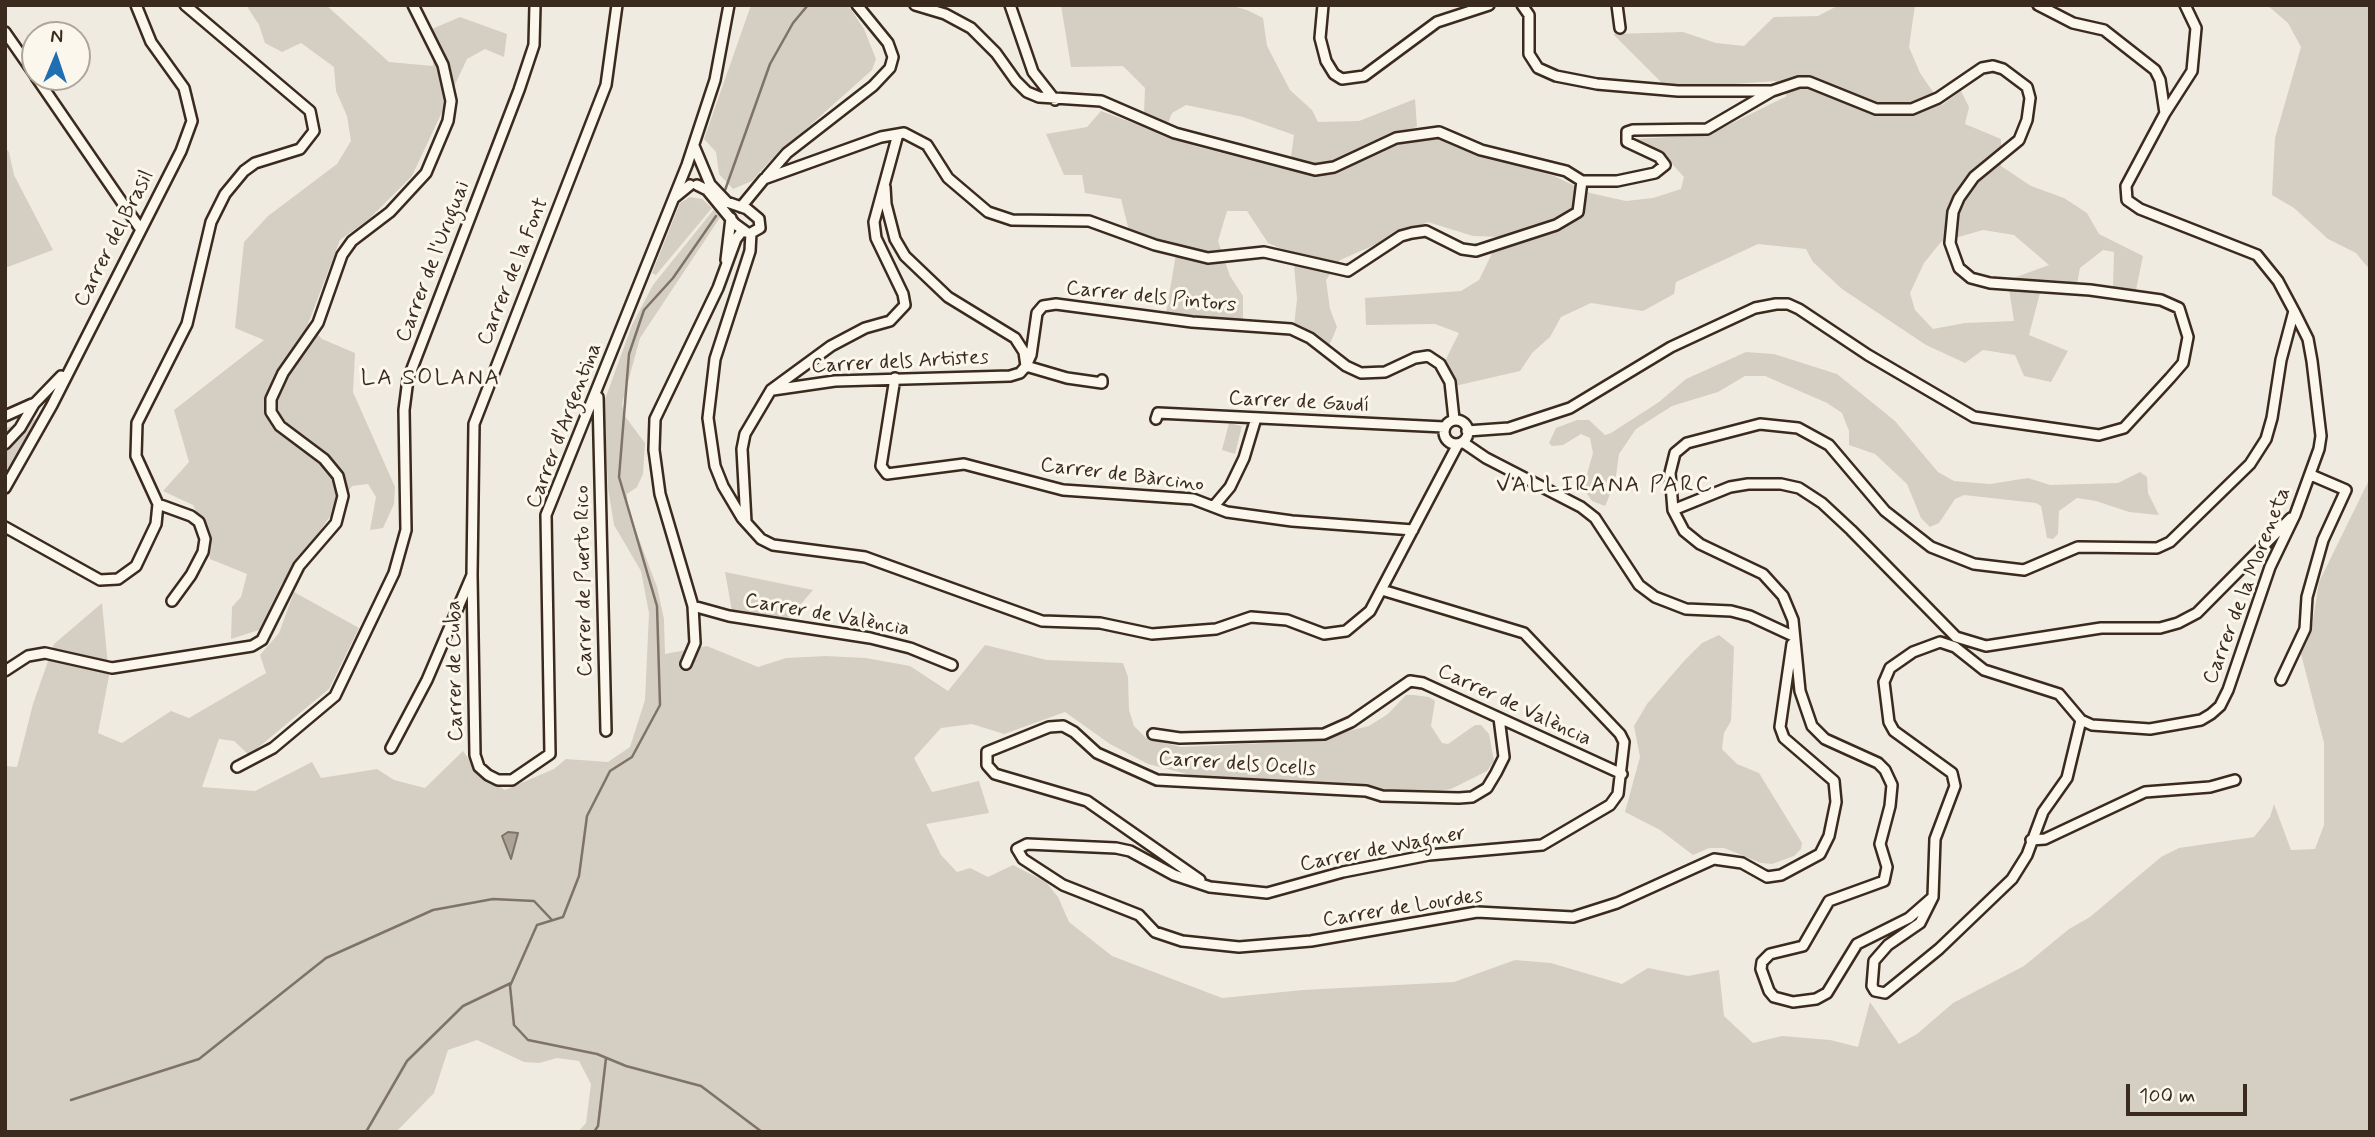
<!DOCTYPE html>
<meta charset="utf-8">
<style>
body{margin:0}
#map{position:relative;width:2375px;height:1137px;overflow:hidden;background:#f0ebe0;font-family:Mynerve,sans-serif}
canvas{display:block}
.frame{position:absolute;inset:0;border:7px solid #3b2a1e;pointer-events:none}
.north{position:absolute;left:21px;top:21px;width:70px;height:70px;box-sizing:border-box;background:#fbf7ec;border:2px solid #aea59a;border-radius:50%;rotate:2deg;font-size:19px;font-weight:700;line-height:28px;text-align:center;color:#3b2a1e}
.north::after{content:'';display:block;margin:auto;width:24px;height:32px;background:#1f6fb2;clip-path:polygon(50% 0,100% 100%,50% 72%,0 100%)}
.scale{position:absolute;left:2126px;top:1084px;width:121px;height:32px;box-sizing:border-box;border:4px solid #3b2a1e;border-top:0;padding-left:9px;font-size:21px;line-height:24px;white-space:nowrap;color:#3b2a1e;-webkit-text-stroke:5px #fbf7ec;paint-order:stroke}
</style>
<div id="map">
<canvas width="2375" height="1137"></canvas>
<div class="frame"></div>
<div class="north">N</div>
<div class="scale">100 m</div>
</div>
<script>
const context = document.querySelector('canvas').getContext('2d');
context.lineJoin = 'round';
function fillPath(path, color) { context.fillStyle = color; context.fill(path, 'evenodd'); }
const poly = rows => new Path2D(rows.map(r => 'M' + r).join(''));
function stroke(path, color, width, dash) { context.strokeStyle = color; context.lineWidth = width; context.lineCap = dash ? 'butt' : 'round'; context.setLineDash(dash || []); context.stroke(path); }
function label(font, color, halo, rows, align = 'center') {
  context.font = font + ' Mynerve,sans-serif'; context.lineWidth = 6; context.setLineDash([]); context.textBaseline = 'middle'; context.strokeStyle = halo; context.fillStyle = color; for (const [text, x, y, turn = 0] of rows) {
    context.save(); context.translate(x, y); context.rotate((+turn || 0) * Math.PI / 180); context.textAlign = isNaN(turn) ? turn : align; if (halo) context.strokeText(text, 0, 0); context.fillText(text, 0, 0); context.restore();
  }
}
const green = poly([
 [246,5,326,5,389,62,433,66,432,29,460,17,507,34,504,57,485,49,467,59,412,176,369,219,340,240,308,324,322,339,355,353,353,392,395,487,394,504,383,528,370,530,376,497,368,484,352,486,281,585,259,630,231,639,232,607,241,597,247,574,210,559,207,533,193,505,163,491,189,462,174,410,264,340,235,328,244,242,268,216,337,164,351,141,347,116,336,91,334,67,301,43,282,52,265,43,259,25],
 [751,5,848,5,864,29,876,59,872,70,769,162,752,181,733,189,719,174,716,152,704,139],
 [1061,5,1229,5,1247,10,1263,18,1267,46,1290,90,1312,110,1318,122,1359,121,1415,99,1417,127,1388,136,1325,165,1303,163,1291,157,1294,135,1243,117,1186,105,1172,113,1168,123,1144,113,1145,88,1123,66,1071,67],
 [1839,5,1915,5,1909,47,1920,73,1942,105,1961,91,1969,107,1965,124,2001,139,2001,166,2031,186,2064,198,2087,213,2099,234,2143,256,2136,290,2113,288,2114,252,2103,250,2080,268,2077,284,2008,280,2049,265,2014,235,1983,230,1941,242,1924,263,1910,293,1915,310,1933,329,1965,323,2014,321,2009,289,2040,293,2029,335,2068,351,2051,382,2024,376,2015,355,1983,350,1965,363,1926,345,1842,289,1813,262,1806,249,1758,244,1676,282,1674,294,1643,311,1591,303,1561,317,1550,337,1532,353,1520,371,1455,386,1445,361,1459,333,1435,324,1366,325,1365,298,1461,291,1479,280,1500,237,1473,236,1428,222,1340,260,1326,280,1330,309,1337,327,1329,346,1294,326,1297,299,1293,254,1268,243,1247,211,1227,211,1218,241,1230,276,1243,296,1243,320,1166,313,1176,254,1174,244,1129,231,1121,199,1085,193,1082,175,1064,175,1046,134,1087,127,1101,111,1195,146,1276,167,1323,175,1406,141,1437,138,1457,143,1486,156,1554,176,1590,193,1626,201,1653,198,1681,189,1684,177,1660,151,1633,139,1708,135,1787,96,1775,81,1721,85,1663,84,1613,34,1683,32,1716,43,1744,46,1774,17,1818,16],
 [2267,5,2370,5,2370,270,2356,253,2328,239,2294,208,2272,195,2275,138,2301,47,2288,23],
 [5,148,9,152,14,175,53,250,5,268],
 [690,197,702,199,712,208,656,275,652,273,680,203],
 [715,208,721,216,640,338,622,404,624,415,645,443,643,474,637,487,627,494,628,510,657,587,664,619,665,654,707,646,758,667,786,658,826,656,866,658,910,666,948,691,985,645,1047,660,1123,663,1128,677,1129,710,1134,726,1146,738,1181,747,1307,741,1369,726,1388,714,1406,695,1413,695,1429,697,1435,701,1431,726,1442,743,1448,744,1475,725,1481,725,1489,734,1494,761,1487,771,1451,789,1422,793,1384,792,1329,782,1199,777,1148,764,1110,744,1065,712,1004,734,972,724,941,728,914,758,932,792,979,781,989,813,926,824,941,855,957,872,970,868,988,877,1013,865,1046,882,1058,897,1069,922,1112,956,1222,998,1303,990,1454,982,1515,960,1551,963,1622,984,1648,968,1688,976,1719,970,1724,1016,1753,1043,1782,1036,1830,1040,1858,1047,1870,1002,1899,1044,1917,1034,1953,1003,2024,966,2069,929,2090,917,2161,857,2179,848,2254,837,2270,817,2274,804,2291,850,2315,849,2324,825,2324,743,2301,654,2311,632,2319,582,2370,478,2370,1132,578,1132,586,1123,591,1084,579,1061,557,1058,539,1063,524,1062,477,1040,448,1050,434,1093,396,1132,5,1132,5,766,17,767,33,704,54,644,102,603,109,676,98,733,122,743,171,711,189,718,266,673,260,655,279,633,294,592,359,628,329,689,249,755,234,741,219,739,202,787,255,791,312,762,321,778,377,769,394,780,425,788,463,751,479,774,505,790,554,769,566,759,608,762,630,747,645,700,649,613,641,571,614,525,608,488,604,402,632,325,653,285],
 [1746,352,1774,354,1837,374,1895,421,1938,472,1954,481,1990,484,2028,478,2050,485,2118,483,2140,472,2147,477,2148,493,2159,515,2129,512,2096,501,2077,498,2059,511,2058,534,2053,539,2047,538,2041,506,2036,503,1964,495,1955,499,1939,523,1930,527,1921,518,1907,484,1875,454,1849,445,1849,431,1842,413,1827,403,1765,376,1745,376,1718,392,1672,406,1636,429,1619,454,1615,483,1605,506,1592,501,1583,488,1593,453,1590,438,1581,434,1563,445,1552,446,1549,443,1556,428,1577,420,1589,420,1605,435,1611,433,1659,402,1686,379],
 [36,419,5,480,5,428],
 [1229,423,1242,426,1235,454,1222,450],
 [725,572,813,590,788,619,732,611],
 [1719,635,1734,647,1731,721,1724,733,1722,749,1737,764,1759,773,1802,843,1801,849,1794,856,1772,864,1761,863,1724,848,1709,848,1693,855,1660,830,1625,812,1640,757,1634,726,1647,704,1684,661,1702,643]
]);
const water = poly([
 [508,832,518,833,511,859,502,836,508,832]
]);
const stream = poly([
 [724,193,770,64,793,23,808,5],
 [716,216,673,278,644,310,629,354,619,477,657,606,660,705,632,757,610,771,587,816,579,876,563,917,537,925,510,986,514,1025,528,1040,597,1054,626,1066,701,1086,762,1132],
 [71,1100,199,1059,326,958,433,910,493,899,534,901,552,920],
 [366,1132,407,1061,463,1006,511,983],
 [594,1132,598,1126,606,1058]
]);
const street = poly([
 [915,5,945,14,971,28,996,53,1016,81,1027,92,1039,97,1101,101,1175,133,1315,170,1334,167,1396,138,1439,132,1481,150,1566,171,1582,181,1617,181,1655,173,1665,165,1659,157,1627,142,1627,132,1633,130,1707,129,1772,91,1799,82,1809,82,1876,109,1912,109,1938,98,1982,68,1993,66,2003,69,2027,87,2030,98,2027,120,2019,140,1974,177,1959,198,1953,212,1950,243,1959,268,1971,278,1990,283,2090,290,2161,300,2179,308,2188,337,2183,363,2170,378,2124,428,2099,435,1974,417,1868,355,1799,309,1788,304,1776,304,1755,308,1671,347,1570,408,1509,428,1467,431],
 [1010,5,1033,72,1055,100],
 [1323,5,1320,38,1326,61,1334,74,1342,79,1364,76,1437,22,1489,5],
 [1522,5,1529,15,1529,54,1538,68,1556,76,1597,84,1678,91,1770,91],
 [1617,5,1620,28],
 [5,32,35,75],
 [36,77,139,227],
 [2165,113,2192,71,2196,28,2185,5],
 [694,146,710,184,727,202,747,209,759,219,760,228,751,233],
 [767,176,787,153,873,86,890,68,893,57,888,43,857,5],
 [697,185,707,190,735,224,746,232],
 [885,187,886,204,895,239,905,256,948,297,1015,338,1024,352,1026,366,1031,355,1037,313,1043,306,1056,304,1192,322,1291,329,1310,338,1346,366,1361,373,1385,372,1415,358,1428,356,1440,364,1450,382,1454,419],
 [674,198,690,185],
 [741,207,764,179,881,137,904,133,927,145,948,178,988,212,1012,220,1089,221,1155,245,1208,258,1264,252,1348,271,1401,236,1412,233,1426,231,1462,249,1476,251,1556,225,1578,212,1582,181],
 [751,233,750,251,715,359,708,418,715,466,723,486,742,518,761,539,773,545,865,557,1042,621,1100,623,1152,634,1216,629,1251,617,1287,620,1324,634,1346,631,1370,611,1458,444],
 [726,260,731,218],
 [895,378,881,466,887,474,964,464,1063,490,1193,499,1227,512,1292,521,1413,530],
 [773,390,835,381,1010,376,1020,373,1026,366,1067,378,1102,383,1102,380],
 [598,397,606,731],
 [5,416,32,404],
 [1156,419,1158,413,1444,427],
 '1444 432a12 12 0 1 1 24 0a12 12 0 1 1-24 0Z',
 [1464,443,1486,458,1581,507,1595,518,1639,585,1655,597,1686,609,1731,611,1750,616,1793,636],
 [5,444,20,428,34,404,61,376],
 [5,488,52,405,181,151,192,121,184,88,151,42,136,5],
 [158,504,191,516,199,522,205,539,203,552,191,575,172,601],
 [1214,506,1230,487,1244,458,1256,418],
 [1673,510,1730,487,1748,484,1781,484,1799,488,1822,503,1851,530,1956,637,1986,646,2101,628,2160,628,2178,623,2197,613,2291,518],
 [746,522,742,449,745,434,771,390,831,346,865,328,890,321,905,305,903,294,876,238,874,222,898,134],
 [5,527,100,580,118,579,136,566,156,524,158,504,136,456,137,423,187,324,211,222,225,194,244,171,255,163,300,149,314,131,310,111,185,5],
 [472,575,475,755,479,767,488,775,498,780,512,780,550,754,546,515,687,165,715,80,729,5],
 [1382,590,1524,633,1620,734,1624,742,1618,794,1610,805,1542,845,1429,855,1343,872,1267,893,1210,887,1174,875,1130,851,1116,848,1027,844,1017,849,1023,859,1063,885,1139,915,1155,932,1182,941,1239,947,1311,941,1477,912,1573,917,1617,903,1714,859,1742,863,1767,877,1781,875,1820,854,1829,836,1836,802,1834,781,1784,738,1780,727,1792,644],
 [693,606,729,616,870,638,910,648,952,665],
 [686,664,695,643,693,606,660,494,654,450,655,419,718,288,736,239,743,230],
 [5,671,28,656,45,653,112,668,252,646,262,640,299,566,336,523,343,496,338,476,324,459,280,426,271,412,271,399,283,373,318,323,342,255,352,241,390,212,426,173,448,121,451,101,443,65,413,5],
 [2281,680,2305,629,2307,597,2323,540,2346,490,2311,475],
 [2081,720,2067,778,2043,812,2027,855,2012,879,1939,949,1895,985,1885,993,1875,991,1872,986,1874,961,1888,945,1920,923,1933,897,1935,839,1955,786,1952,773,1894,731,1889,722,1884,682,1890,668,1913,652,1940,642,1955,647,1984,670,2059,694,2081,720,2092,725,2150,729,2201,720,2211,714,2220,706,2228,690,2270,567,2295,515,2319,449,2321,436,2312,361,2308,339,2294,311],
 [1153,734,1180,738,1324,734,1351,722,1410,681,1423,683,1622,774],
 [391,748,427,680,472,575,474,424,606,85,617,5],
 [237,767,273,748,335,696,394,573,406,530,404,410,408,379,519,90,534,45,535,5],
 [2031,840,2045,839,2145,792,2210,787,2235,780],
 [1200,880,1087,801,995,774,987,765,987,752,1049,727,1063,726,1074,732,1097,753,1157,780,1366,791,1382,796,1459,798,1472,797,1487,788,1496,773,1504,757,1499,718],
 [1933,897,1909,918,1857,944,1827,993,1816,999,1793,1002,1774,997,1769,991,1761,969,1762,962,1770,954,1803,946,1829,901,1884,881,1887,867,1880,844,1890,806,1892,785,1885,770,1878,763,1825,739,1812,726,1800,691,1793,620,1783,596,1763,574,1700,544,1684,531,1673,510,1670,473,1675,453,1687,443,1760,424,1798,428,1829,445,1885,511,1931,547,1974,564,2024,570,2078,547,2157,548,2170,542,2250,464,2266,439,2272,418,2281,360,2294,311,2278,281,2257,255,2140,209,2127,200,2126,186,2165,113,2160,80,2155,70,2104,30,2073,23,2038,5]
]);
const streetNames = [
 ["Carrer del Brasil",115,239,-63],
 ["Carrer de l'Uruguai",434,262,-69],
 ["Carrer de la Font",514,272,-68],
 ["Carrer dels Pintors",1151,298,6],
 ["Carrer dels Artistes",900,363,-3],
 ["Carrer de Gaudí",1299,403,3],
 ["Carrer d'Argentina",565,426,-69],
 ["Carrer de Bàrcino",1122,476,7],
 ["Carrer de Puerto Rico",585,581,-91],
 ["Carrer de la Moreneta",2248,586,-69],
 ["Carrer de València",827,616,10],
 ["Carrer de Cuba",456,671,-91],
 ["Carrer de València",1514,706,25],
 ["Carrer dels Ocells",1237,765,4],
 ["Carrer de Wagner",1383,850,-11],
 ["Carrer de Lourdes",1403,909,-9]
];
const neighbourhoodNames = [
 ["LA SOLANA",431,379],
 ["VALLIRANA PARC",1605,486]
];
fillPath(green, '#d5cec3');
fillPath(water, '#aca397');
stroke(water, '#7f7367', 2);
stroke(stream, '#7f7367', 2.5);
stroke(street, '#3b2a1e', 14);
stroke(street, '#fbf7ec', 9);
label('21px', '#3b2a1e', '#fbf7ec', streetNames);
context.letterSpacing = '2px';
label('23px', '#3b2a1e', '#fbf7ec', neighbourhoodNames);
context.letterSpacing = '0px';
</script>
